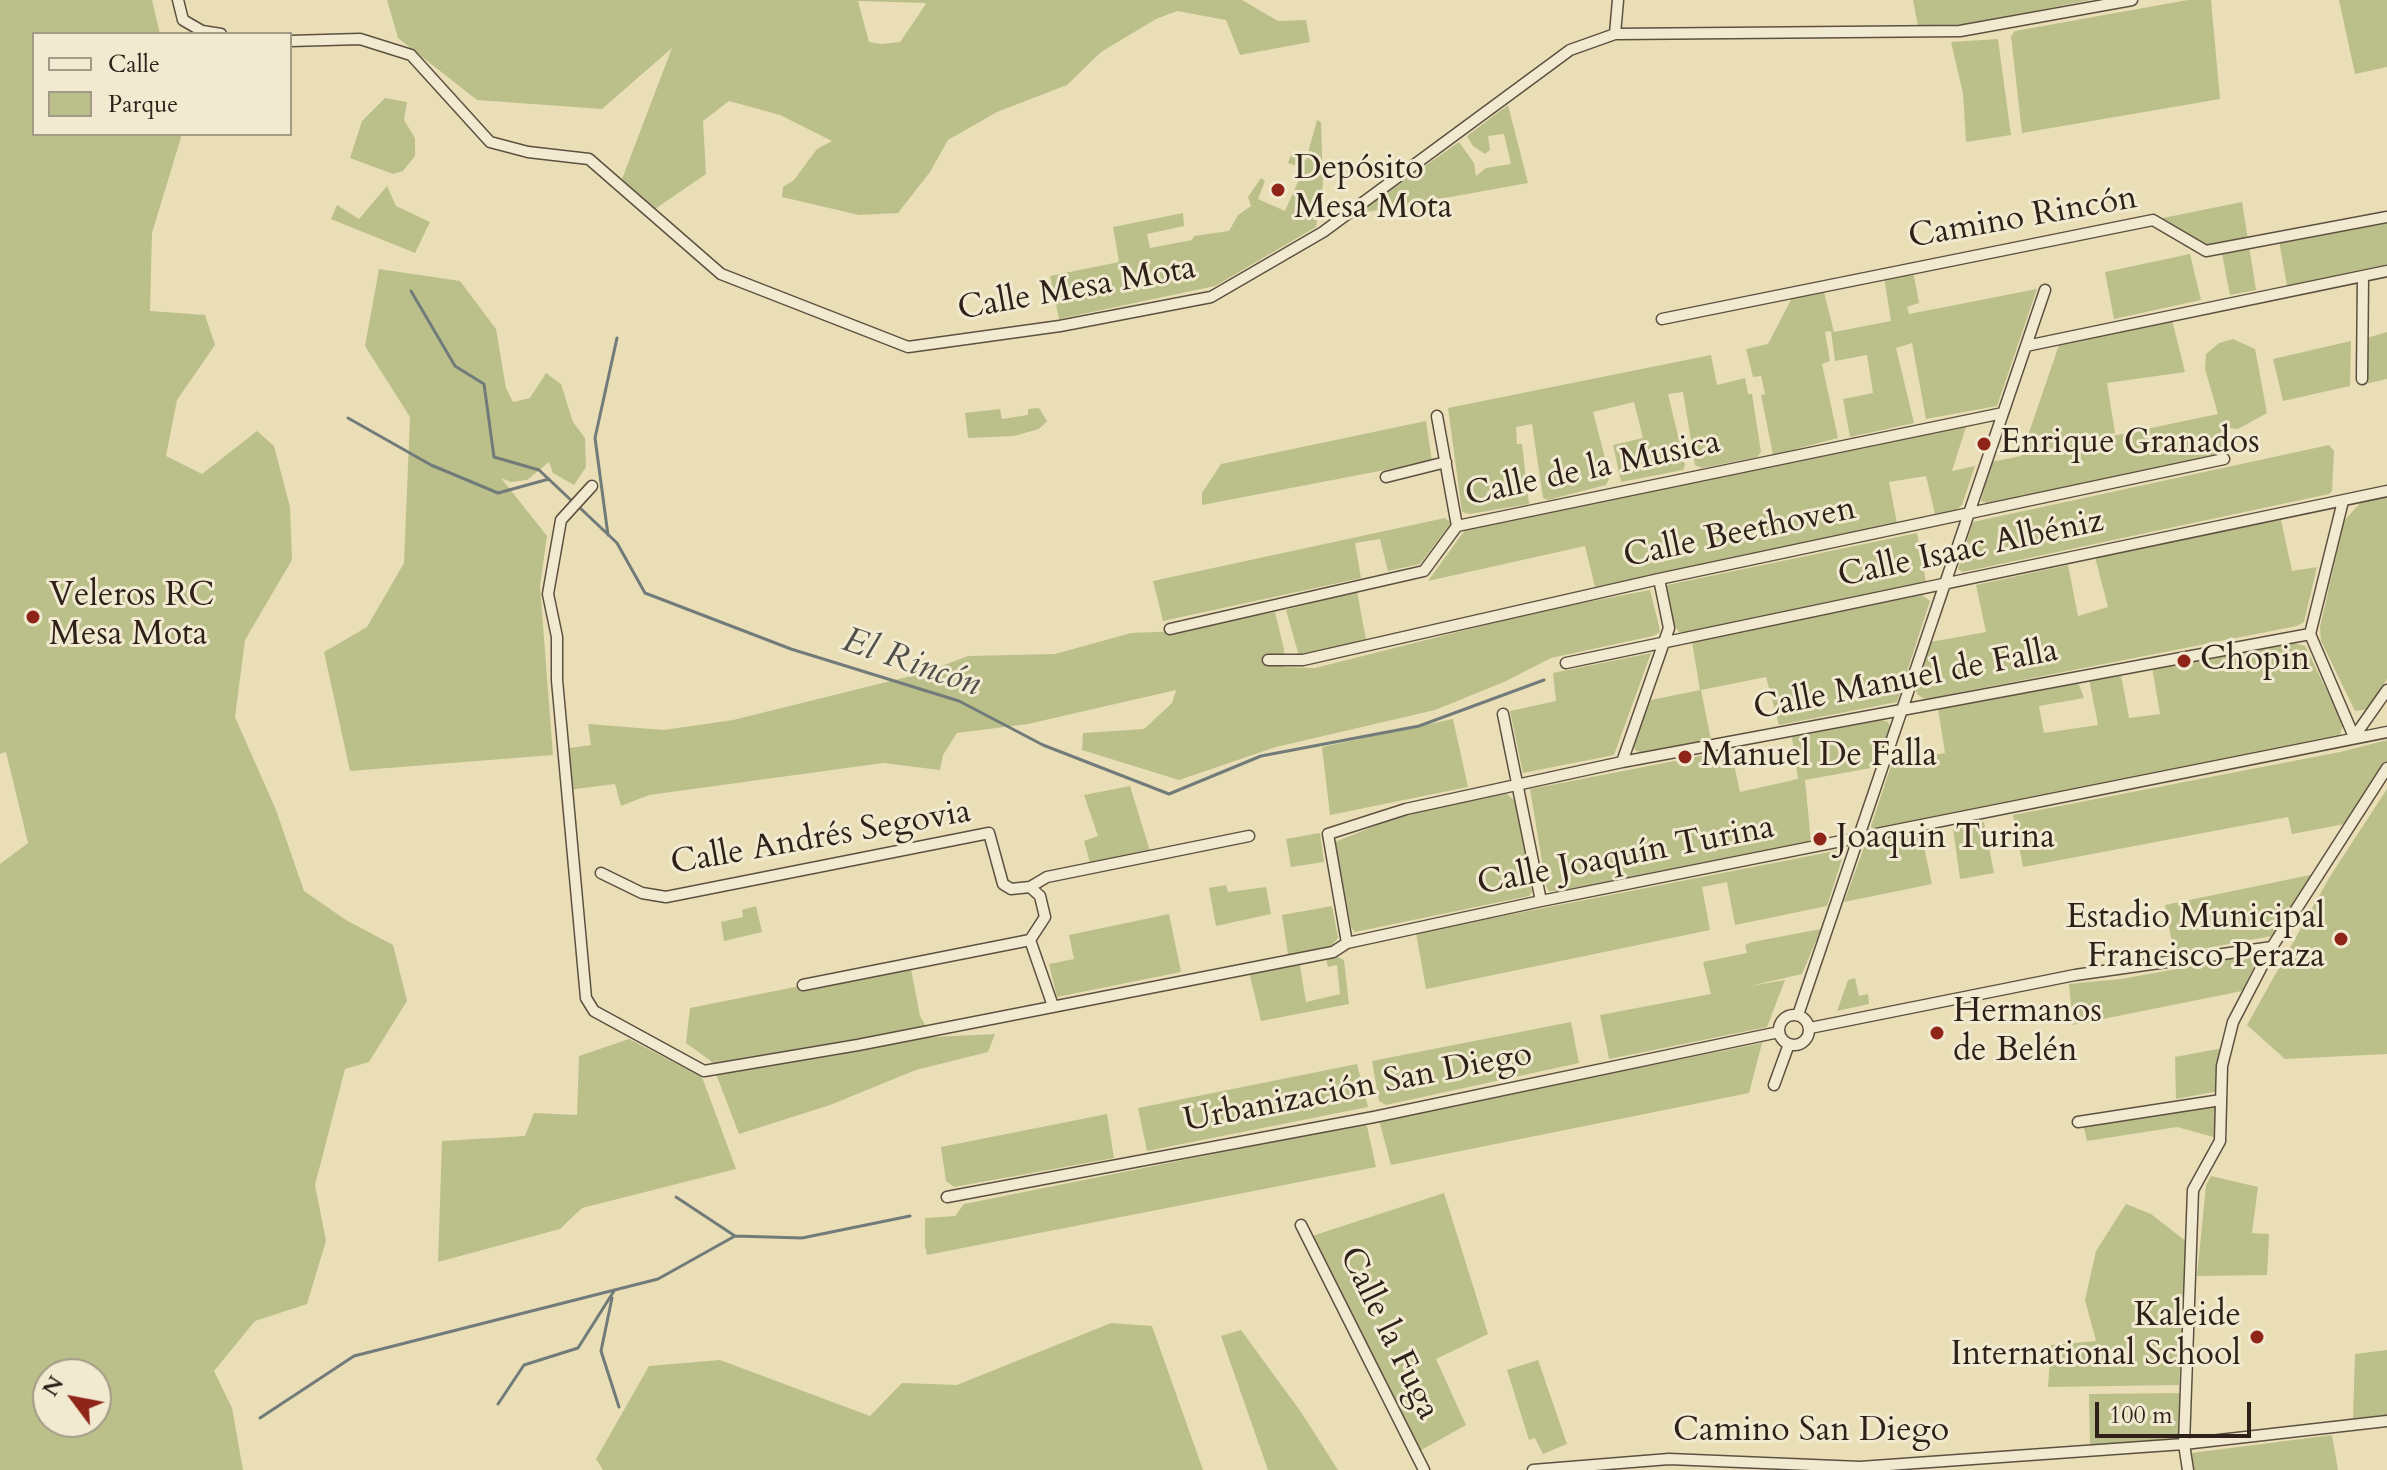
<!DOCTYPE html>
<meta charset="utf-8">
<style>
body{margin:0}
#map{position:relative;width:2387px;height:1470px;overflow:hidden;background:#eadeb7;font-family:Cardo,serif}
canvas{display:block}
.legend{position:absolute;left:32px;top:32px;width:260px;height:104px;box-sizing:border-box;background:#f1ead0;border:2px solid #a39a87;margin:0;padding:10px 14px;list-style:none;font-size:24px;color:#2f2119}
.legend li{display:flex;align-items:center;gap:16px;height:40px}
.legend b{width:40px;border:2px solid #a39a87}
.north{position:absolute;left:32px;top:1358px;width:80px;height:80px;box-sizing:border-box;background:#f1ead0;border:2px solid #a39a87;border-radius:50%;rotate:302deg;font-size:22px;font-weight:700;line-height:32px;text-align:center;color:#2f2119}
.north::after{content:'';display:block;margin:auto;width:28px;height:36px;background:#8f2418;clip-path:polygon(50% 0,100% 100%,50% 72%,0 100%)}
.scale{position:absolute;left:2095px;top:1402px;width:156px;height:36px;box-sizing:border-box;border:4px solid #2f2119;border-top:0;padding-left:10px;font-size:24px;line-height:28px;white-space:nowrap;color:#2f2119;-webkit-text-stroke:6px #f1ead0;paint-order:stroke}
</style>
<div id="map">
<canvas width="2387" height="1470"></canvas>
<ul class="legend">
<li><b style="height:10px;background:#f1ead0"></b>Calle</li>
<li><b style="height:22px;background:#bbc08b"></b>Parque</li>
</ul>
<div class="north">N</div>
<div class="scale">100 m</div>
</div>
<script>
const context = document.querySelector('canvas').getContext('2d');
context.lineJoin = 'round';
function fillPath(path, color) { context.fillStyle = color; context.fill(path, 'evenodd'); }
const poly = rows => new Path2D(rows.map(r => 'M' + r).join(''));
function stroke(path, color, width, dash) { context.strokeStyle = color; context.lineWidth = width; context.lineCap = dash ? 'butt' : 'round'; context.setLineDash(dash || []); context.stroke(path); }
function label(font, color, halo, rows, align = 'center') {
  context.font = font + ' Cardo,serif'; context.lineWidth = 6; context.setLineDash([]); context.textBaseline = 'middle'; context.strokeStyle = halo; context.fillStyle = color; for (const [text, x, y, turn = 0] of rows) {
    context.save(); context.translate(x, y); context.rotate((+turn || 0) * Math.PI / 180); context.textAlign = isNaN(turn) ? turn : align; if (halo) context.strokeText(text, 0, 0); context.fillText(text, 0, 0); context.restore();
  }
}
const green = poly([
 [0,0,152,0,160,34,34,34,34,134,182,134,152,233,150,311,205,315,215,345,177,400,166,456,202,474,257,431,274,446,290,507,292,560,245,640,235,717,276,810,304,891,346,920,393,945,407,1001,369,1062,345,1069,315,1185,326,1241,307,1304,255,1321,214,1371,232,1408,243,1470,0,1470,0,864,28,843,6,752,0,754],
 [96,1374,96,1422,48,1422,48,1374],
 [387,0,1242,0,1278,21,1306,20,1310,42,1240,55,1226,20,1177,11,1156,19,1101,52,1067,85,997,112,948,140,930,172,898,213,859,215,782,197,783,187,794,180,817,149,832,141,780,115,729,101,703,121,706,174,655,209,622,179,672,48,602,109,477,100,398,38],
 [858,1,925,3,926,4,900,42,881,44,869,42],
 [1913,0,2091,0,1957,26,1918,26],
 [2188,0,2211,0,2220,99,2022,133,2011,36,2015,31],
 [2339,0,2387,0,2387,67,2355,74],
 [1998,39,2011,135,1966,142,1963,93,1951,42],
 [385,98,407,102,404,120,415,138,415,156,403,171,393,174,350,158,362,121],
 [1508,105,1528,183,1367,212,1365,208,1459,142,1474,163,1476,176,1486,168,1511,164,1504,134,1488,136,1490,150,1485,154,1473,146,1467,136],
 [1317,120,1321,122,1323,184,1316,227,1215,286,1059,319,1050,276,1119,262,1113,227,1183,213,1184,226,1147,234,1150,248,1192,240,1194,236,1229,231,1238,215,1251,206,1248,197,1261,178,1265,181,1258,199,1285,211,1301,175,1295,172,1297,166,1288,163,1291,155,1306,160],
 [387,186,396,206,430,222,415,253,331,219,337,205,359,219],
 [2242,202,2256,290,2230,295,2221,249,2206,251,2153,220],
 [2387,221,2387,266,2287,286,2279,241],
 [2190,254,2201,300,2114,319,2105,272],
 [379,269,460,281,496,329,506,388,513,402,530,398,546,373,561,384,573,422,585,438,586,467,574,485,553,473,549,462,527,480,511,482,501,478,547,536,540,586,553,755,350,771,324,652,367,627,404,563,410,417,365,346],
 [1913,271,1919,303,1907,307,1909,314,2037,289,1997,406,1926,419,1912,343,1896,348,1914,423,1850,437,1843,399,1873,393,1867,355,1835,361,1831,331,1825,332,1830,361,1822,364,1838,438,1773,455,1761,395,1765,394,1761,376,1753,377,1746,349,1768,344,1794,294,1823,288,1834,332,1891,321,1884,277],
 [2171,316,2185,372,2107,383,2115,433,2026,454,2218,414,2205,369,2206,354,2219,343,2233,339,2255,349,2267,413,2238,429,2222,427,2228,452,1989,504,1981,501,1991,462,2021,456,2059,345,2066,338],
 [2387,332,2387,379,2365,384,2367,338],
 [2351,341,2350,386,2283,401,2273,359],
 [1711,355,1717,385,1745,378,1748,394,1752,394,1761,452,1757,457,1702,468,1695,465,1683,392,1668,394,1685,465,1683,470,1621,482,1613,445,1643,438,1634,402,1593,412,1610,477,1606,485,1548,500,1543,498,1532,424,1516,427,1517,444,1522,444,1529,504,1470,514,1462,512,1448,408],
 [1039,408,1047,421,1039,429,1014,436,968,438,965,413,1000,409,1002,419,1028,415,1028,409],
 [1426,421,1432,461,1202,505,1202,493,1221,464],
 [1966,427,1952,471,1975,466,1962,505,1956,510,1935,514,1926,476,1889,482,1897,523,1595,587,1585,546,1428,581,1465,530],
 [2329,445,2334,451,2332,491,2329,494,1963,572,1958,569,1973,522],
 [2387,497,2387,679,2370,709,2355,711,2321,641,2320,627,2344,521,2361,502],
 [1445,518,1451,523,1420,564,1388,571,1380,539,1355,543,1361,578,1163,621,1153,581],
 [2281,520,2292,571,2317,567,2304,622,2297,626,1936,697,1924,699,1917,694,1915,689,1930,642,1986,632,1976,585,2068,565,2078,616,2108,607,2095,557],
 [1917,533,1926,582,1686,632,1679,632,1670,620,1667,585],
 [1650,590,1659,626,1660,632,1653,636,1551,658,1504,682,1435,710,1276,747,1179,780,1082,750,1083,733,1144,729,1172,703,1176,690,1028,724,957,733,943,755,940,770,883,763,649,795,621,806,615,784,568,790,563,749,591,745,588,724,664,730,733,720,923,673,968,656,1055,654,1131,633,1181,631,1275,612,1284,649,1283,667,1315,668,1545,610],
 [1357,591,1367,645,1299,656,1286,610],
 [1922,595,1930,601,1897,702,1779,725,1766,677,1701,690,1711,740,1642,753,1635,750,1633,744,1651,700,1700,690,1692,642],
 [2290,642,2305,646,2310,656,2343,724,2340,736,2119,782,1873,829,1871,826,1892,763,1945,753,1938,709,2078,682,2084,698,2039,706,2044,733,2098,725,2089,679,2121,675,2129,718,2160,714,2152,667],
 [1651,653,1614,755,1523,773,1510,711,1556,701,1553,673],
 [1453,719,1468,787,1330,815,1322,747],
 [1882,720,1888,722,1891,729,1876,767,1805,780,1811,842,1559,891,1549,891,1546,886,1530,789,1731,750,1740,792,1798,779,1792,737],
 [2387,740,2387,761,2345,824,2292,834,2288,817,2023,867,2013,815,2340,752],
 [1130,786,1150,851,1090,863,1084,841,1098,836,1084,795],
 [2387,789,2387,1054,2285,1059,2247,1025,2329,878],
 [1506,793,1517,803,1532,892,1529,896,1355,932,1351,927,1335,842,1402,815],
 [1984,822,1994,873,1960,879,1953,829],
 [1320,833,1324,862,1291,867,1286,839],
 [1921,833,1932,884,1844,902,1865,845],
 [1840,850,1842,859,1827,906,1735,925,1727,882,1702,887,1710,930,1426,989,1416,933],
 [2315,874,2272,936,2174,954,2165,905],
 [1226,885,1228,892,1266,887,1271,914,1216,926,1209,888],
 [756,906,762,932,724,941,721,922,743,917,742,910],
 [1332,906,1338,938,1331,946,1288,955,1282,915],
 [1169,914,1181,972,1057,997,1049,964,1074,959,1069,935],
 [1821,929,1802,974,1750,986,1785,980,1767,1027,1609,1059,1600,1015,1711,994,1703,962,1747,953,1745,945,1752,942],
 [2260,954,2242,991,2073,1025,2069,984,2121,979],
 [1338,957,1344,960,1349,1004,1261,1021,1249,972,1300,965,1306,1002,1340,994,1337,965,1328,967,1326,959],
 [910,964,920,1016,932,1037,995,1034,988,1052,916,1070,830,1105,739,1134,711,1061,686,1043,690,1008],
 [1855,978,1859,996,1868,994,1869,1004,1837,1011,1848,980],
 [1571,1022,1579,1063,1386,1105,1379,1101,1372,1061],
 [629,1039,702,1077,736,1169,582,1208,560,1229,438,1262,442,1141,525,1136,534,1113,577,1115,579,1056],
 [1762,1043,1749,1093,1391,1165,1379,1120],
 [2223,1048,2219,1091,2176,1099,2175,1057],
 [1357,1064,1368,1107,1147,1151,1138,1108],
 [2218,1102,2217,1138,2177,1127,2087,1141,2083,1124],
 [1107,1114,1114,1158,954,1187,946,1181,941,1147],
 [1363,1124,1367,1126,1376,1167,927,1255,925,1246,925,1218,955,1216,964,1204],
 [2211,1176,2258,1187,2252,1233,2269,1234,2267,1275,2197,1276,2206,1185],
 [1444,1193,1488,1334,1436,1359,1466,1425,1416,1453,1309,1237],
 [2126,1204,2151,1214,2187,1242,2179,1385,2048,1387,2051,1345,2096,1341,2085,1300,2096,1251],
 [1111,1323,1152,1326,1203,1470,603,1470,596,1459,649,1366,720,1360,870,1416,902,1383,957,1385],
 [1241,1330,1301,1412,1338,1470,1268,1470,1221,1336],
 [2387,1350,2387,1415,2353,1419,2355,1354],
 [1538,1360,1567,1444,1543,1454,1535,1438,1529,1440,1507,1370],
 [2181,1393,2182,1441,2090,1445,2089,1394],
 [2332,1435,2338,1470,2194,1470,2192,1453]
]);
const stream = poly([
 [411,291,455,366,484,384,494,457,539,470,573,502],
 [348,418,431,465,498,493,549,479],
 [579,507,617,543,645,593,791,649,959,701,1043,745,1169,794,1261,756,1419,726,1544,680],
 [608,535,595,438,617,338],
 [676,1197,735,1236],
 [612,1298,601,1351,619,1407],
 [498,1404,524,1365,578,1348,614,1291],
 [260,1418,354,1356,658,1279,735,1236,802,1238,910,1216]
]);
const minor = poly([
 [178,0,183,20,202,31,221,34],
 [1615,34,1618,0],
 [290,41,360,39,411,55,490,142,528,152,589,159,721,274,908,347,1060,326,1211,297,1323,232,1570,50,1615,34,1960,31,2132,0],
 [1662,319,2153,220,2206,251,2387,217],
 [2026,346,2387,271],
 [2362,379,2363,276],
 [1437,416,1457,526],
 [1386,477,1446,462],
 [592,486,561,520,548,594,557,637,557,680,586,998,594,1011,704,1071,858,1045,1333,952,1347,943,1541,901,2387,732],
 [2343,501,2310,634,2354,737],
 [1170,629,1424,571,1457,526,2003,413],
 [1268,660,1303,660,1659,579,2224,459],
 [1566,663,2387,491],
 [1503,714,1541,901],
 [2354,737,2387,690],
 [1622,762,1669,628,1659,579],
 [601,873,642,893,666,897,989,833,1003,884,1011,889,1030,887,1040,896,1045,917,1030,940,1053,1006],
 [1030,887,1047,877,1249,836],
 [1347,943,1328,834,1406,809,1622,762,2310,634],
 [803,985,1030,940],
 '1779 1030a15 15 0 1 1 30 0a15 15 0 1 1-30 0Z',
 [1798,1015,2045,290],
 [1810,1028,2075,975,2272,947],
 [1774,1085,1789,1044],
 [2078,1122,2221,1100],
 [947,1197,1374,1117,1779,1032],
 [1301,1225,1424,1470],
 [1533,1470,1669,1459,1860,1467,2184,1444,2387,1421],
 [2188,1470,2184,1444,2193,1190,2220,1141,2222,1066,2233,1022,2272,947,2387,768]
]);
const markers = [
 [1278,190,8,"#8f2418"],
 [1984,444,8,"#8f2418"],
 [33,617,8,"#8f2418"],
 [2184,661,8,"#8f2418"],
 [1685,757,8,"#8f2418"],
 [1820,839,8,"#8f2418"],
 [2341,939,8,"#8f2418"],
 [1937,1033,8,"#8f2418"],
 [2257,1337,8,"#8f2418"]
];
const poiNames = [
 ["Depósito",1294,170],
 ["Mesa Mota",1294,209],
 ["Enrique Granados",2000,444],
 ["Veleros RC",49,597],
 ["Mesa Mota",49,636],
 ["Chopin",2200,661],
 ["Manuel De Falla",1701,757],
 ["Joaquin Turina",1836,839],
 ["Estadio Municipal",2325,919,"right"],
 ["Francisco Peraza",2325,958,"right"],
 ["Hermanos",1953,1013],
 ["de Belén",1953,1052],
 ["Kaleide",2241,1317,"right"],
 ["International School",2241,1356,"right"]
];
const streetNames = [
 ["Camino Rincón",2023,219,-10],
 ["Calle Mesa Mota",1077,290,-10],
 ["Calle de la Musica",1593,470,-12],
 ["Calle Beethoven",1740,534,-12],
 ["Calle Isaac Albéniz",1971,550,-12],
 ["Calle Manuel de Falla",1906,681,-11],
 ["Calle Andrés Segovia",821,839,-10],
 ["Calle Joaquín Turina",1626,857,-11],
 ["Urbanización San Diego",1358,1089,-11],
 ["Calle la Fuga",1388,1334,64],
 ["Camino San Diego",1811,1432]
];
const waterNames = [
 ["El Rincón",911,664,19]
];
fillPath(green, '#bbc08b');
stroke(stream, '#717c7a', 3);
stroke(minor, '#5e5040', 13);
stroke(minor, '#f1ead0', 10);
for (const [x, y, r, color] of markers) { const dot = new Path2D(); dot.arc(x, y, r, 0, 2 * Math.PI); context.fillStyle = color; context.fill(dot); stroke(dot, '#f1ead0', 3); }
label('34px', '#2f2119', '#f1ead0', poiNames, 'left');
label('34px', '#2f2119', '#f1ead0', streetNames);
label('italic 36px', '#504f49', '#f1ead0', waterNames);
</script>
